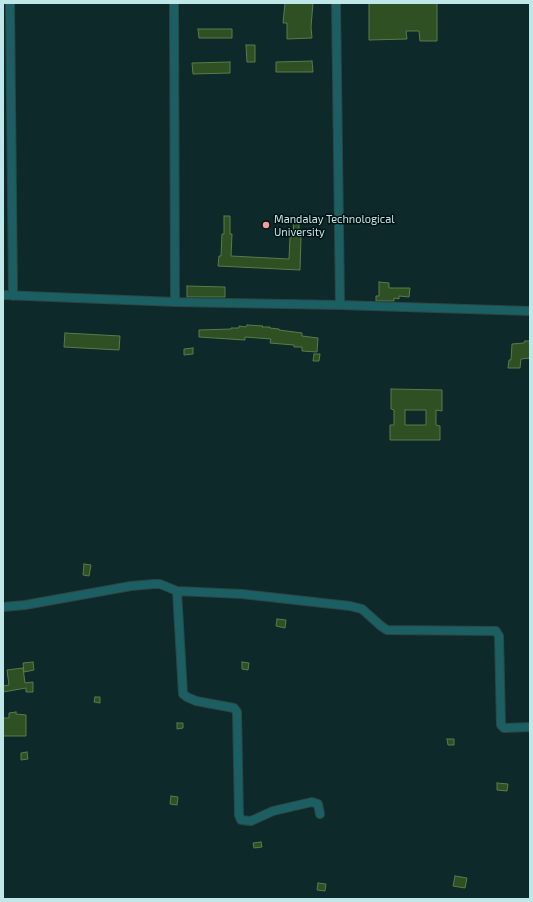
<!DOCTYPE html>
<style>
body{margin:0}
#map{position:relative;width:533px;height:902px;overflow:hidden;background:#0e292a;font-family:"Exo 2",sans-serif}
canvas{display:block}
.frame{position:absolute;inset:0;border:4px solid #c0e7e8;pointer-events:none}
</style>
<div id="map">
<canvas width="533" height="902"></canvas>
<div class="frame"></div>
</div>
<script>
const context = document.querySelector('canvas').getContext('2d');
context.lineJoin = 'round';
function fillPath(path, color) { context.fillStyle = color; context.fill(path, 'evenodd'); }
const poly = rows => new Path2D(rows.map(r => 'M' + r).join(''));
function stroke(path, color, width, dash) { context.strokeStyle = color; context.lineWidth = width; context.lineCap = dash ? 'butt' : 'round'; context.setLineDash(dash || []); context.stroke(path); }
function label(font, color, halo, rows, align = 'center') {
  context.font = font + ' "Exo 2",sans-serif'; context.lineWidth = 3; context.setLineDash([]); context.textBaseline = 'middle'; context.strokeStyle = halo; context.fillStyle = color; for (const [text, x, y, turn = 0] of rows) {
    context.save(); context.translate(x, y); context.rotate((+turn || 0) * Math.PI / 180); context.textAlign = isNaN(turn) ? turn : align; if (halo) context.strokeText(text, 0, 0); context.fillText(text, 0, 0); context.restore();
  }
}
const building = poly([
 [285,3,313,3,311,27,312,38,287,39,287,23,283,23,285,3],
 [369,3,437,3,437,41,420,41,419,31,406,31,407,39,369,40,369,3],
 [198,29,232,29,232,38,199,38,198,29],
 [246,45,255,45,255,62,247,62,246,45],
 [312,61,313,72,276,72,276,62,312,61],
 [230,62,230,73,193,74,192,63,230,62],
 [224,216,230,216,230,234,232,234,231,256,289,259,290,237,294,237,293,219,299,219,299,237,301,237,300,270,218,266,219,256,221,256,222,234,224,234,224,216],
 [379,282,389,283,389,288,410,288,409,297,399,296,399,299,394,298,394,301,376,301,376,296,379,296,379,282],
 [187,286,225,287,225,297,187,297,187,286],
 [247,325,263,326,262,327,270,327,270,328,279,329,279,330,302,333,302,336,318,338,317,352,302,351,302,347,294,347,294,345,270,343,271,339,245,337,245,340,199,337,199,330,231,329,231,328,239,328,239,326,246,327,247,325],
 [65,333,120,336,119,350,64,347,65,333],
 [525,341,530,341,530,358,521,359,520,368,508,368,509,360,511,360,512,344,524,343,525,341],
 [193,348,193,354,184,355,184,349,193,348],
 [314,354,320,354,319,361,313,361,314,354],
 [391,389,442,390,442,411,436,410,436,425,440,426,440,440,390,440,390,425,394,425,394,410,391,409,391,389],
 [405,410,426,410,426,425,405,425,405,410],
 [84,564,91,565,89,576,83,575,84,564],
 [277,619,286,620,285,628,276,626,277,619],
 [33,662,34,670,24,672,23,663,33,662],
 [242,662,249,663,248,670,242,669,242,662],
 [23,668,25,683,33,682,33,692,26,692,26,688,3,692,3,686,9,685,7,670,23,668],
 [95,697,100,697,100,703,94,702,95,697],
 [16,712,16,714,26,715,26,736,3,736,3,718,9,718,9,713,16,712],
 [177,723,183,723,183,728,177,729,177,723],
 [447,739,454,739,454,745,448,745,447,739],
 [27,752,28,759,21,760,21,753,27,752],
 [497,783,508,784,507,791,497,790,497,783],
 [171,796,178,797,177,805,170,804,171,796],
 [261,842,262,847,254,848,253,843,261,842],
 [455,876,467,878,465,888,453,886,455,876],
 [318,883,326,884,325,891,317,890,318,883]
]);
const minor = poly([
 [10,3,13,296],
 [174,3,175,302],
 [336,3,340,305],
 [3,295,175,302,340,305,530,311],
 [177,591,183,694,187,697,196,701,234,708,237,712,239,815,241,820,251,821,273,811,312,802,318,804,320,814],
 [3,607,25,605,131,586,154,584,160,584,177,591,242,594,350,606,362,609,381,626,387,630,496,631,499,636,501,725,504,728,530,727]
]);
const markers = [
 [266,225,4,"#f59b9d"]
];
const poiNames = [
 ["Mandalay Technological",274,219],
 ["University",274,232]
];
fillPath(building, '#2e5022');
stroke(building, '#587c4c', 1);
stroke(minor, '#2e4445', 10);
stroke(minor, '#1c5f62', 8);
for (const [x, y, r, color] of markers) { const dot = new Path2D(); dot.arc(x, y, r, 0, 2 * Math.PI); context.fillStyle = color; context.fill(dot); stroke(dot, '#001112', 1.5); }
label('11px', '#c0e7e8', '#001112', poiNames, 'left');
</script>
